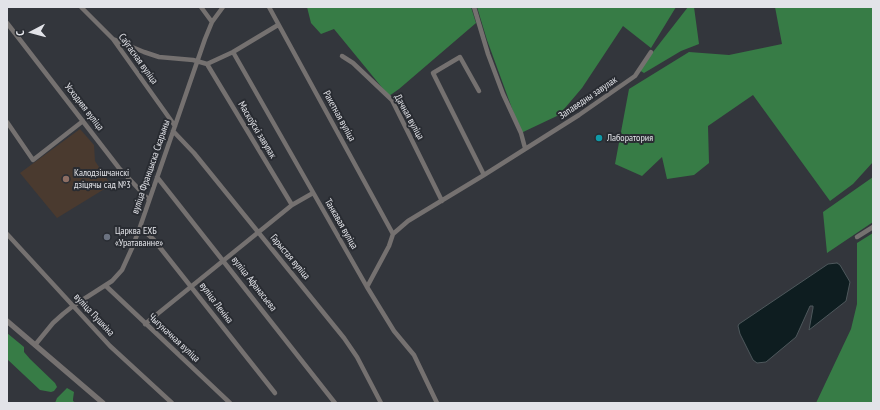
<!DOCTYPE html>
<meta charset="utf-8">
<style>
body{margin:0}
#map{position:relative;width:880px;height:410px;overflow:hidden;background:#33363c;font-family:"PT Sans Narrow",sans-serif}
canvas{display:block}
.frame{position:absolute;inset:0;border:8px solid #e2e3e8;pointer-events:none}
.north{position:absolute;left:12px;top:12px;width:40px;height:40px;-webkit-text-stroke:3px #292c32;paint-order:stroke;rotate:264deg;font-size:11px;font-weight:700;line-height:16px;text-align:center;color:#e2e3e8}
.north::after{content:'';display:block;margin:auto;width:14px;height:18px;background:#e2e3e8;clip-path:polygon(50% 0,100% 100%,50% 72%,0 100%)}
</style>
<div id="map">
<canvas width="880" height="410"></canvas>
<div class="frame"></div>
<div class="north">С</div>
</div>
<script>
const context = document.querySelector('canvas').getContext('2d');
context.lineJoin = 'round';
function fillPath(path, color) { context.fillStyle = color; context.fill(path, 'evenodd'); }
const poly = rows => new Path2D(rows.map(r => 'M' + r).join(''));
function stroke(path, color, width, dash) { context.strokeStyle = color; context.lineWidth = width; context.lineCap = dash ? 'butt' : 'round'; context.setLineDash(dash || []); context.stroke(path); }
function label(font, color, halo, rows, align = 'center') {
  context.font = font + ' "PT Sans Narrow",sans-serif'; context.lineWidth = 4; context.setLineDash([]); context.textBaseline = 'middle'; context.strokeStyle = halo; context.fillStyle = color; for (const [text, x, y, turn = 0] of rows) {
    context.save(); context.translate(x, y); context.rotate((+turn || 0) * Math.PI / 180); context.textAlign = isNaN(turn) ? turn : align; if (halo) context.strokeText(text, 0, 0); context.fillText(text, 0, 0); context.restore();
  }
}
const education = poly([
 [80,129,94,145,95,161,111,185,57,218,20,173]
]);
const forest = poly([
 [307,7,471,7,476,23,399,89,389,96,334,29,321,34,311,23],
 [477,7,676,7,651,48,623,26,582,88,559,115,521,133,487,40],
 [688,7,694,7,699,44,681,51,644,73,639,70],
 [775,7,873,7,873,162,853,184,830,201,753,95,708,126,709,163,694,175,667,179,662,157,642,176,615,164,629,89,689,52,729,55,782,44],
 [873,177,873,222,827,253,823,212],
 [873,233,873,403,816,403,851,329,857,304,857,243],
 [7,333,24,347,24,352,30,359,55,383,57,387,54,391,51,392,40,390,7,359],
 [67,388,74,392,73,399,73,401,76,403,55,403,57,398]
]);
const water = poly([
 [837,263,840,265,850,282,846,301,809,330,813,308,813,306,810,306,796,337,766,362,757,363,753,360,740,334,738,326,739,324,828,264,837,263]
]);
const minor = poly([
 [81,7,113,39,175,126],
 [201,7,212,22],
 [269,7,393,234],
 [474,7,488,54,503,94,521,133,525,148],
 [7,23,119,168,149,200],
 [113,39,144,52,159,57,193,60,207,64,233,52,278,25],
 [233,52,367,287,394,331,414,355,437,403],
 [342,56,353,63,392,100,442,201],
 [207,64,292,205],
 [479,91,460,57,433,73,484,175],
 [7,122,33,160,83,121],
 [173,131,194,153,344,338,357,357,381,403],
 [157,177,335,403],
 [140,227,154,240,275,393],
 [7,234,110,346,172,403],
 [857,237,873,227],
 [106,286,230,403],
 [367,287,389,246,393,234,408,221,484,175,579,115,635,76,651,52],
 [145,324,292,205,313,193],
 [35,345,53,323,63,314,73,306,112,281,122,270,132,248,140,227,205,39,212,22,223,7]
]);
const tertiary = poly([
 [7,321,103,403]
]);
const markers = [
 [599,138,4,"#0f9aa8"],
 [66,179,4,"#8d6e63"],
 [107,237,4,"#6b7280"]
];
const streetNames = [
 ["Саўгасная вуліца",138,59,54],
 ["Запаведны завулак",588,98,-34],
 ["Усходняя вуліца",84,107,52],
 ["Ракетная вуліца",339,116,61],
 ["Дачная вуліца",409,117,61],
 ["Маскоўскі завулак",257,130,59],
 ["вуліца Францыска Скарыны",151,167,-71],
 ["Танкавая вуліца",341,224,60],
 ["Гарыстая вуліца",290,257,50],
 ["вуліца Афанасьева",254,284,52],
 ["вуліца Леніна",216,303,53],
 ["вуліца Пушкіна",94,315,47],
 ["Чыгуначная вуліца",174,338,43]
];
const poiNames = [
 ["Лаборатория",607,138],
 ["Калодзішчанскі",74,173],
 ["дзіцячы сад №3",74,185],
 ["Царква ЕХБ",115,231],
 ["«Уратаванне»",115,243]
];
fillPath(education, '#4a3a2f');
fillPath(forest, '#377c46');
fillPath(water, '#0e1d20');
stroke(water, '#4e585c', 1);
stroke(minor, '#757170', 4.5);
stroke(tertiary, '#757170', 5.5);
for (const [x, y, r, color] of markers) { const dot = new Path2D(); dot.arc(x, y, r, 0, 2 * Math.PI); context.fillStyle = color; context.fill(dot); stroke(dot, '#292c32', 1.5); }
label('10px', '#e2e3e8', '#292c32', streetNames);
label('10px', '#e2e3e8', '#292c32', poiNames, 'left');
</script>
